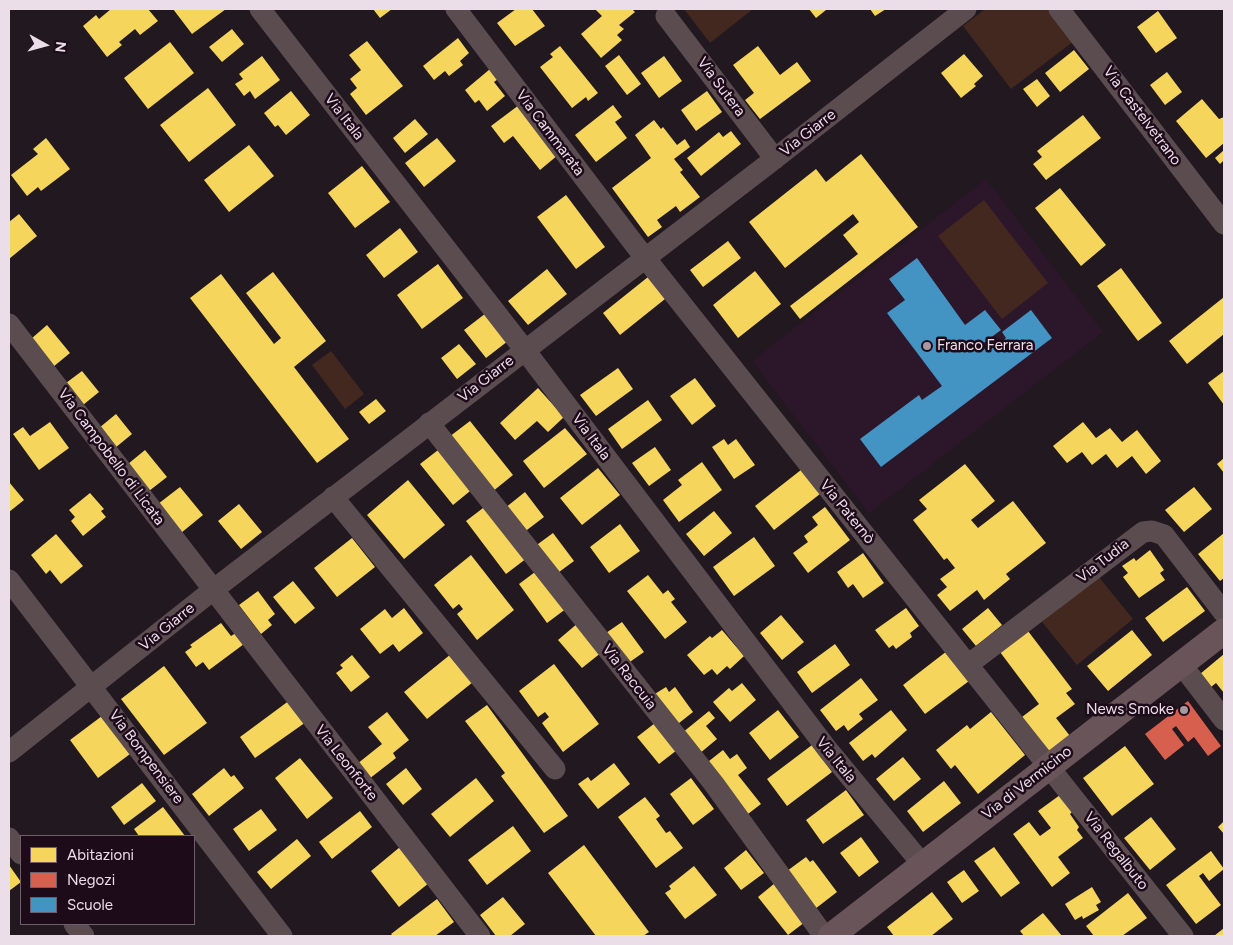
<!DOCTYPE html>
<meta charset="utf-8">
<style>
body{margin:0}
#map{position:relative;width:1233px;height:945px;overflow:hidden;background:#221820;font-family:Figtree,sans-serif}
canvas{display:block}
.frame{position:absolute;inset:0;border:10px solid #ebdee8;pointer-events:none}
.legend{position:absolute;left:20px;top:835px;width:175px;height:90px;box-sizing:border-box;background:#1d0b1a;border:1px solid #6f5f6c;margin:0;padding:6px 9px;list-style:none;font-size:15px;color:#ebdee8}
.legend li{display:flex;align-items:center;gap:10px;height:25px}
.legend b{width:25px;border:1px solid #6f5f6c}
.north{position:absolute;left:20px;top:20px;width:50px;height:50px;-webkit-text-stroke:4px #1d0b1a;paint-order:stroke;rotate:97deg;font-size:14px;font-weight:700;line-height:20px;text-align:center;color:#ebdee8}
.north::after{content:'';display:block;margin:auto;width:18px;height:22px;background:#ebdee8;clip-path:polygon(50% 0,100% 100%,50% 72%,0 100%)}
</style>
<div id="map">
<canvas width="1233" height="945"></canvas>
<div class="frame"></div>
<ul class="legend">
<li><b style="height:14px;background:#f6d55c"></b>Abitazioni</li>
<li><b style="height:14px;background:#d6604d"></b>Negozi</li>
<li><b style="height:14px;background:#4393c3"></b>Scuole</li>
</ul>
<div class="north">N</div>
</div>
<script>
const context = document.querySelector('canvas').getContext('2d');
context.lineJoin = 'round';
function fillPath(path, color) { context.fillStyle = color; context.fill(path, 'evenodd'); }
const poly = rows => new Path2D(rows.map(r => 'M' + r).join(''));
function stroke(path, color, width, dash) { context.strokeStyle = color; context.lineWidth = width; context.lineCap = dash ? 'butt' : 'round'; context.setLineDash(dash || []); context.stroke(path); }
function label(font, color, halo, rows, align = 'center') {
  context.font = font + ' Figtree,sans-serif'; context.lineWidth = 5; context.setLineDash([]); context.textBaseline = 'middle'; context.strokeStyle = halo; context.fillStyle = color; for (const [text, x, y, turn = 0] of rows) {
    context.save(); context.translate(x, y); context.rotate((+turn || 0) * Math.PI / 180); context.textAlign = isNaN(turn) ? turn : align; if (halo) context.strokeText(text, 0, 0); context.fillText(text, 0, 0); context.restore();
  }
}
const built = poly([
 [986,179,1103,332,869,513,752,361]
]);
const green = poly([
 [684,9,753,9,710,43],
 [985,9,1050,9,1074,41,1011,89,963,26],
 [984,200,1048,283,1002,319,938,236],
 [331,351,364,394,345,409,312,365],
 [1098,576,1133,619,1077,665,1042,622]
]);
const homes = poly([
 [111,9,148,9,158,21,140,35,135,29,119,42,122,45,107,57,83,26,96,15,99,19],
 [173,9,226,9,192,34],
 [373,9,392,9,380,18],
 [516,9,532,9,545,26,515,46,497,23],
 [595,9,632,9,635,12,619,25,624,29,617,35,622,40,601,58,581,34,602,16],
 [809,9,825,9,826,10,816,18],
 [870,9,886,9,875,16],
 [1158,11,1177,38,1156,53,1137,27],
 [232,29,244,44,222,62,209,47],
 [458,38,469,53,460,61,463,65,449,76,445,71,434,80,423,66],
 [367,41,403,86,366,115,350,94,357,88,350,79,361,70,349,55],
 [170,42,194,73,148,109,124,78],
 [560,46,598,93,588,101,586,97,572,108,540,67,553,57,550,54],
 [758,46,780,75,797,62,811,81,760,119,745,100,754,93,733,65],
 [1074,50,1089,69,1060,92,1045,73],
 [964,54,983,76,974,84,976,86,961,98,941,73],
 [619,55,641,84,627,95,605,66],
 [262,56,280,80,255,99,250,91,244,96,235,84,243,79,239,74],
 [664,56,682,81,659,98,641,73],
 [490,69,498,79,494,82,505,96,487,111,479,100,475,103,465,90],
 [1167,72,1182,92,1165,105,1150,85],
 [1037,79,1050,96,1037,107,1023,89],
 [208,88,236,125,189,162,160,125],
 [291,91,310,115,286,135,278,125,275,127,264,113],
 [707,91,722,112,696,131,681,110],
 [1202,99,1219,119,1224,117,1224,143,1206,158,1176,121],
 [519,105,558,155,540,170,513,136,504,143,491,126],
 [613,105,622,117,615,122,627,138,596,162,575,135],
 [1083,115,1101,138,1046,180,1033,164,1042,157,1037,151],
 [415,119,428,134,405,153,393,138],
 [654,120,661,129,663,127,677,145,685,139,690,147,674,159,683,170,680,172,700,197,680,212,676,206,657,220,662,227,648,237,612,188,651,158,635,135],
 [731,131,741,144,701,176,687,158,719,132,723,137],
 [46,138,70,169,41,191,38,187,27,196,11,175,38,154,33,149],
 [437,138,456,161,424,187,405,163],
 [249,145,274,176,229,212,204,180],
 [1224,150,1224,163,1223,161,1220,164,1215,158],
 [861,154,918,227,800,319,790,306,858,254,843,235,859,222,853,214,785,268,749,222,816,169,826,182],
 [362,166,390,202,355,228,328,193],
 [1060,188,1106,245,1081,266,1035,208],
 [566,195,605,247,576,269,537,217],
 [19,214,37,236,9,259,9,222],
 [400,228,418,252,384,278,366,255],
 [728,241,741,258,703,287,690,270],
 [438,264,463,298,422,329,397,295],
 [1121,268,1162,323,1138,341,1097,286],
 [547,269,567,294,528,325,508,301],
 [755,271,781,304,738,338,713,305],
 [273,272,326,341,294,367,349,439,317,463,190,298,221,274,274,344,281,338,246,293],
 [653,273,670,295,620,335,603,313],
 [1224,297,1224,334,1187,364,1169,341],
 [486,313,508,341,486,358,464,330],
 [47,325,70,353,53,367,31,339],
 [459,344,476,364,457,379,441,358],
 [618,368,633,389,596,416,580,395],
 [82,371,99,392,83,405,66,383],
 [1224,371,1224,405,1208,383],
 [695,378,716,406,692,425,670,396],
 [538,388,564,417,548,432,537,421,515,440,500,423],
 [376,399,386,411,369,424,359,412],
 [648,400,662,420,622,449,608,429],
 [116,414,132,434,115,448,99,428],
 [470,421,513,475,492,492,449,437],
 [50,422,69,448,39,470,13,434,23,427,30,436],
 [1083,422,1096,438,1110,428,1122,442,1137,430,1161,461,1146,474,1132,456,1117,468,1106,454,1092,465,1082,452,1067,463,1053,446],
 [565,428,587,454,544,488,523,461],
 [724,439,728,445,736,439,755,465,734,479,712,447],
 [442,447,475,487,453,505,420,464],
 [655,447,671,470,649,486,632,463],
 [145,450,167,477,149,491,128,464],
 [1224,458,1224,473,1217,464],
 [702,462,722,490,679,522,663,500,682,485,678,480],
 [965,464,995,501,971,520,978,528,1013,501,1046,543,1006,574,1010,579,984,600,977,590,950,611,937,595,947,587,940,579,955,568,947,558,944,560,913,520,927,509,919,500],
 [806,466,825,490,774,530,755,506],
 [598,468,620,495,582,525,560,498],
 [408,480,445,525,404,559,367,515],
 [9,482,24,500,9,512],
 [180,487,203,515,181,533,158,504],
 [1194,487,1212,509,1184,532,1165,510],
 [525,492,544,517,523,533,505,508],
 [90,493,104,509,101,511,106,517,83,536,71,521,75,517,69,510],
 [239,504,262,532,241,549,218,521],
 [487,505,527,558,506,574,466,521],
 [825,507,850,540,808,573,793,553,808,542,804,536,818,525,812,517],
 [714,511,732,533,704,556,686,534],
 [620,524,640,551,609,573,590,547],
 [553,533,574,561,555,575,534,547],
 [1224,533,1224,578,1220,581,1198,554],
 [56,534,83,566,61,584,50,570,46,574,31,555],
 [754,537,775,566,734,596,713,567],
 [352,538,375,567,337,597,314,568],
 [1150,550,1164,570,1160,573,1165,580,1139,598,1123,577,1128,573,1122,566,1134,558,1136,561],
 [863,553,884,583,863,598,853,584,848,588,837,572],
 [471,555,514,610,477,640,457,614,463,609,459,604,453,609,434,585],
 [539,569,567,608,547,623,519,584],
 [648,575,663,594,668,590,675,599,671,602,687,622,665,639,627,591],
 [293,581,315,608,295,624,273,597],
 [1187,587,1205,611,1163,642,1145,618],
 [258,591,275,614,268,620,272,625,261,634,239,605],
 [404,608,423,633,399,652,393,644,380,654,360,629,385,609,392,618],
 [906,608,919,626,910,633,912,637,896,649,893,645,889,648,875,630],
 [988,608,1002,625,976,646,962,629],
 [781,615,804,642,782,660,760,633],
 [622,622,644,652,627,664,606,633],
 [221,623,231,636,236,633,244,644,209,670,203,662,196,667,185,652,192,647,190,645],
 [578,623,602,652,582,668,558,640],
 [722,630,744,656,730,669,727,666,717,675,712,669,704,675,687,655,710,636,712,638],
 [1132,630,1152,655,1108,691,1087,666],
 [1028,631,1072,689,1066,693,1075,704,1056,718,1070,736,1049,753,1022,717,1039,704,1000,652],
 [835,644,850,665,812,693,797,672],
 [947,651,969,681,925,714,903,685],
 [451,654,473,682,427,719,404,692],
 [1224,654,1224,693,1216,683,1211,687,1200,674],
 [352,655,370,677,351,692,336,673,343,668,340,665],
 [554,664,599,724,563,752,542,723,549,717,545,712,538,717,519,691],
 [164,666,207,723,164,755,121,699],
 [861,678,878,700,859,714,863,719,848,731,844,725,836,731,820,710],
 [742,683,756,700,730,722,713,702,729,688,732,691],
 [666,687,669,692,675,687,693,712,674,727,650,697],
 [290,700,306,722,255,758,240,737],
 [487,705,568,816,544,833,501,776,505,773,465,721],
 [778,710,799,737,770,760,749,733],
 [891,710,907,730,875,758,872,754,863,761,849,743],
 [709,711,715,718,706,726,717,739,699,754,682,733],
 [387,712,409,740,393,753,396,758,369,779,357,764,382,744,368,727],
 [991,712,1025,755,978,794,955,765,951,769,936,750,967,725,970,729],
 [102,716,130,754,98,778,70,740],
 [655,723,677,750,659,764,637,737],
 [812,745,832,772,787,806,767,779],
 [1125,746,1154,784,1112,816,1083,778],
 [723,750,730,759,737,754,747,768,738,775,761,804,744,817,704,765],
 [903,757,921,779,894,801,876,779],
 [300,758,333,798,307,819,275,778],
 [614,763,630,784,598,809,578,784,588,777,591,781],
 [224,768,231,777,234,775,244,788,209,816,192,794],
 [406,768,422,789,403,805,386,784],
 [476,778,494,801,450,837,431,814],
 [691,778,714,809,693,825,670,794],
 [944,781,961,803,923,832,907,811],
 [142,783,156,801,124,825,111,807],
 [846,790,864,815,823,844,806,820],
 [1060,795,1072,812,1070,814,1079,827,1077,830,1083,838,1058,857,1070,873,1052,887,1013,834,1029,822,1040,836,1051,828,1038,811],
 [645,797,660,816,656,819,666,833,670,831,683,848,656,868,618,817],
 [163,807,185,836,139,836,134,829],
 [261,809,277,830,249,851,233,829],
 [360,811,372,827,332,859,319,842],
 [1151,817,1176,849,1150,870,1124,838],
 [1224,821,1224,834,1218,827],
 [513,826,531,851,487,885,468,860],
 [861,837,879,862,859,877,840,853],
 [297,839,311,856,271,889,257,872],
 [584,845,649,932,643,936,596,936,548,873],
 [400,847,429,883,399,907,371,871],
 [994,847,1020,883,1001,897,974,861],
 [746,850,764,873,741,890,724,868],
 [1211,851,1224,869,1209,881,1203,873,1199,876,1221,905,1196,924,1166,885],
 [806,857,810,862,813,860,837,892,815,909,787,871],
 [9,865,21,882,9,891],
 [694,866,717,895,685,919,665,893,671,889,669,886],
 [964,870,979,891,962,903,947,882],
 [775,883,805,922,788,935,758,897],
 [1092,887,1101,902,1096,905,1099,910,1083,919,1082,916,1075,920,1065,904],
 [932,892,953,919,931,936,894,936,887,927],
 [1128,893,1147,918,1122,936,1094,936,1086,926],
 [503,897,525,924,510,936,496,936,480,915],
 [437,899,454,922,435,936,393,936,391,934],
 [1043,913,1062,936,1024,936,1020,931],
 [1224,928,1224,936,1214,936]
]);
const shops = poly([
 [1188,701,1221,746,1208,756,1194,737,1188,742,1176,726,1172,729,1184,745,1165,760,1145,734]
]);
const schools = poly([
 [917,258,965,325,985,310,1001,330,981,345,987,352,1006,338,1002,332,1031,310,1052,338,881,467,860,439,919,395,922,400,942,386,887,313,905,300,889,279]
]);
const minor = poly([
 [260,9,524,349,828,750,923,865],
 [456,9,635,245,1183,936],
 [1059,9,1224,224],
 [666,16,775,159],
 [9,324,480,936],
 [429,423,714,784,824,936],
 [333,497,555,769],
 [9,580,282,936],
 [969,664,1143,532,1152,531,1164,535,1224,613],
 [1181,664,1224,720],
 [9,752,213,590,768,164,966,9],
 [9,838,21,854],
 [74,924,84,936]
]);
const major = poly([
 [831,936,1224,631]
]);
const markers = [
 [927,346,5,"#a599a2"],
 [1184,710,5,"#a599a2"]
];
const streetNames = [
 ["Via Sutera",721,87,53],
 ["Via Castelvetrano",1142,116,53],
 ["Via Itala",344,117,52],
 ["Via Cammarata",550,133,53],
 ["Via Giarre",808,133,-38],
 ["Via Giarre",486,379,-38],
 ["Via Itala",591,437,53],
 ["Via Campobello di Licata",111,457,53],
 ["Via Paternò",847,512,51],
 ["Via Tudia",1103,561,-38],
 ["Via Giarre",167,627,-39],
 ["Via Raccuia",629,677,52],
 ["Via Bompensiere",146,757,53],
 ["Via Itala",836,760,51],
 ["Via Leonforte",346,763,52],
 ["Via di Vermicino",1027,783,-38],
 ["Via Regalbuto",1116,851,52]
];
const poiNames = [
 ["Franco Ferrara",937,346],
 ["News Smoke",1174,710,"right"]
];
fillPath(built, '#2c162a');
fillPath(green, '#42281e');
fillPath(homes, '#f6d55c');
fillPath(shops, '#d6604d');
fillPath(schools, '#4393c3');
stroke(minor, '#5b4c50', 21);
stroke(major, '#695459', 26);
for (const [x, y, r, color] of markers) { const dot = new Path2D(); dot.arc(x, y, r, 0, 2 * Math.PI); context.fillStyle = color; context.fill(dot); stroke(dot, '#1d0b1a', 2); }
label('15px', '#ebdee8', '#1d0b1a', streetNames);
label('15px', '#ebdee8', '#1d0b1a', poiNames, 'left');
</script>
